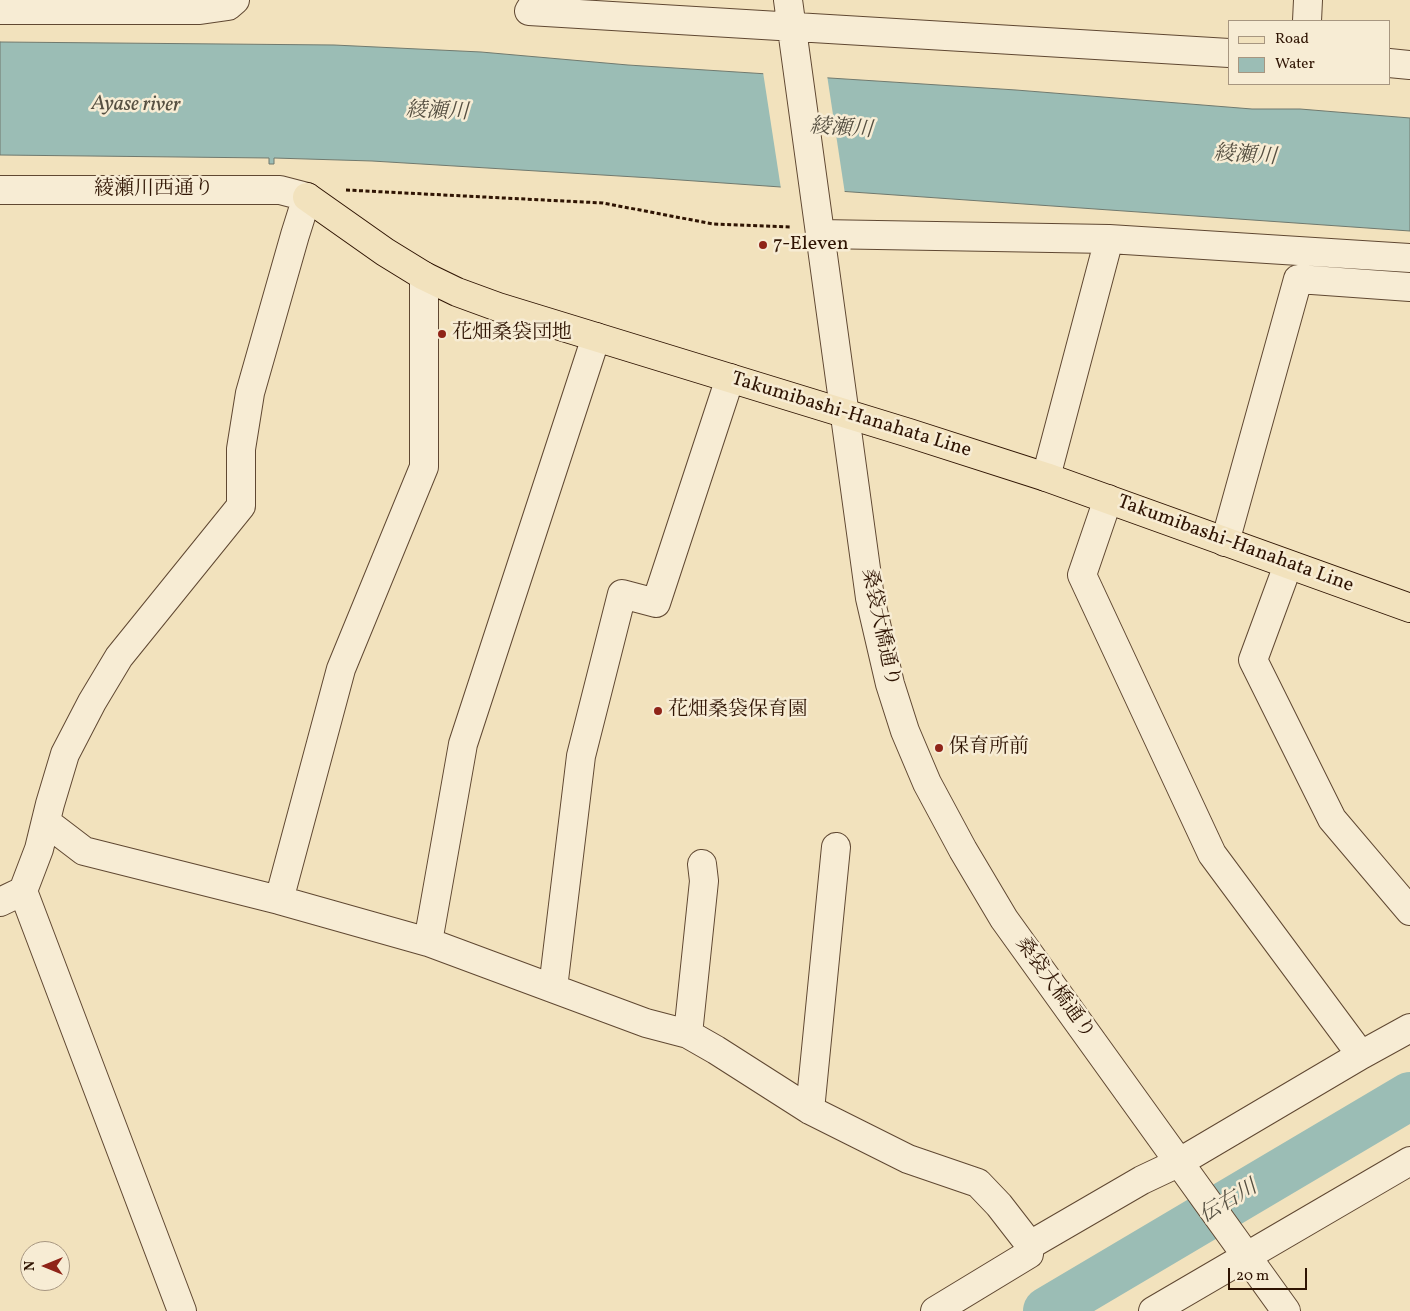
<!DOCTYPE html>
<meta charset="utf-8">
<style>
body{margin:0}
#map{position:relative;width:1410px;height:1311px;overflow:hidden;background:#f2e2bd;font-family:Vollkorn,serif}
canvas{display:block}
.legend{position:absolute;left:1228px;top:20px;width:162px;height:65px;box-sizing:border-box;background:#f7ecd4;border:1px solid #a79680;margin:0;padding:6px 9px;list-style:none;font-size:15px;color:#2f1403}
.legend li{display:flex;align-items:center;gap:10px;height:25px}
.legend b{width:25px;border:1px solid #a79680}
.north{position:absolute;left:20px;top:1241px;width:50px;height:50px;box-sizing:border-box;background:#f7ecd4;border:1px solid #a79680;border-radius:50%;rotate:270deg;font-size:14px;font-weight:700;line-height:20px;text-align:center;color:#2f1403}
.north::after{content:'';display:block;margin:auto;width:18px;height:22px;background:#8f2418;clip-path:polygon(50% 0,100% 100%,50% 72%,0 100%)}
.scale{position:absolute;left:1228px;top:1268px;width:79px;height:22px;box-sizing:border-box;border:2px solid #2f1403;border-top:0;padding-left:6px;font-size:15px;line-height:18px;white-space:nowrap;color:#2f1403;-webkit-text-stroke:4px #f7ecd4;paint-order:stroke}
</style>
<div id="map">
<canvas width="1410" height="1311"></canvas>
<ul class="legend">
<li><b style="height:6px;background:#f2e2bd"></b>Road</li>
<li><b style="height:14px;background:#9bbdb5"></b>Water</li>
</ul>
<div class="north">N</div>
<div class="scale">20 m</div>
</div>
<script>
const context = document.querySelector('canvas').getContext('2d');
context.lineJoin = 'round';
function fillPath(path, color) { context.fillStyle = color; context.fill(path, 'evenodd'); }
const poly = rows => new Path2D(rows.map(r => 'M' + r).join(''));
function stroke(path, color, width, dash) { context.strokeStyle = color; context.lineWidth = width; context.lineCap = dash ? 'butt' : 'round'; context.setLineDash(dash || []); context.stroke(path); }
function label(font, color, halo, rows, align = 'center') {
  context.font = font + ' Vollkorn,"Noto Serif JP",serif'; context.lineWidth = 5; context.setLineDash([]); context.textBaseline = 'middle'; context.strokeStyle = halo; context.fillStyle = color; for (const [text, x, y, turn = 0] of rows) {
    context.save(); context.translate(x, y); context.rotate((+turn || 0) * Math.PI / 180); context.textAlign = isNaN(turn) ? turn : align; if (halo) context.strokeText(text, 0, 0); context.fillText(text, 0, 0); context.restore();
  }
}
const water = poly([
 [0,42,334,45,481,52,628,65,1016,90,1252,109,1300,109,1410,118,1410,231,652,178,372,161,274,158,274,164,269,164,269,158,0,155,0,42]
]);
const pier = poly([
 [763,72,827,75,845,194,781,189]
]);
const river = poly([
 [1047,1311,1410,1096]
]);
const path = poly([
 [346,190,603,203,713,224,792,227]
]);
const minor = poly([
 [536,0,529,11,1229,53],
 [788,0,870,598,890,684,905,731,927,783,963,850,1004,919,1286,1311],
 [0,10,200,10,228,6,235,0],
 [1307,21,1308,0],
 [1389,63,1410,65],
 [0,190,280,190,307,197,295,235,250,393,241,449,241,506,119,657,92,702,65,754,50,804,39,849,23,891,0,902],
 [820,234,1109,239,1410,258],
 [1046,477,1109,239],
 [1108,499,1082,575,1212,854,1361,1055],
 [1225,542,1298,279,1410,287],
 [1288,565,1253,660,1332,819,1410,911],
 [46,822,84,851,279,900,428,942,646,1023,688,1034,716,1050,810,1110,908,1159,978,1183,999,1205,1030,1245],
 [23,891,182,1311],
 [279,900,341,669,424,467,424,276],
 [428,942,463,744,596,337],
 [553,988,581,756,622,594,656,603,730,378],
 [688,1034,704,881,702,864],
 [810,1110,836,847],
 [935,1311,1029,1254,1030,1245,1142,1180,1178,1163,1361,1055,1410,1028],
 [1153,1311,1410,1161]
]);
const major = poly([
 [307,197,385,252,424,276,457,292,498,307,909,433,1046,477,1410,608]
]);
const markers = [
 [763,245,5,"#8f2418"],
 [442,334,5,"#8f2418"],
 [658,711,5,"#8f2418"],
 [939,748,5,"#8f2418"]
];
const streetNames = [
 ["綾瀬川西通り",154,190],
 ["Takumibashi-Hanahata Line",851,416,17],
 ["Takumibashi-Hanahata Line",1235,545,20],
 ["桑袋大橋通り",879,628,78],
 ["桑袋大橋通り",1054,989,54]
];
const poiNames = [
 ["7-Eleven",773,245],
 ["花畑桑袋団地",452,334],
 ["花畑桑袋保育園",668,711],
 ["保育所前",949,748]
];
const waterNames = [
 ["Ayase river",136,106,1],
 ["綾瀬川",437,113,2],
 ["綾瀬川",841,130,4],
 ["綾瀬川",1245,157,4],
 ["伝右川",1229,1203,-31]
];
fillPath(water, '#9bbdb5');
stroke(water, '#70796e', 1);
fillPath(pier, '#f2e2bd');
stroke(river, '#9bbdb5', 48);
stroke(minor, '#604832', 30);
stroke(major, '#2f1403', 30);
stroke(path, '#2f1403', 3, [4, 2.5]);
stroke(minor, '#f7ecd4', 28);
stroke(major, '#f2e2bd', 28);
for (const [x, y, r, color] of markers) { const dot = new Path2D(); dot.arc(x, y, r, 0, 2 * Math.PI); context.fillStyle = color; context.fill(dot); stroke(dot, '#f7ecd4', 2); }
label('20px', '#2f1403', '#f7ecd4', streetNames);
label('20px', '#2f1403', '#f7ecd4', poiNames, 'left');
label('italic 21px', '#554f41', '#f7ecd4', waterNames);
</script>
